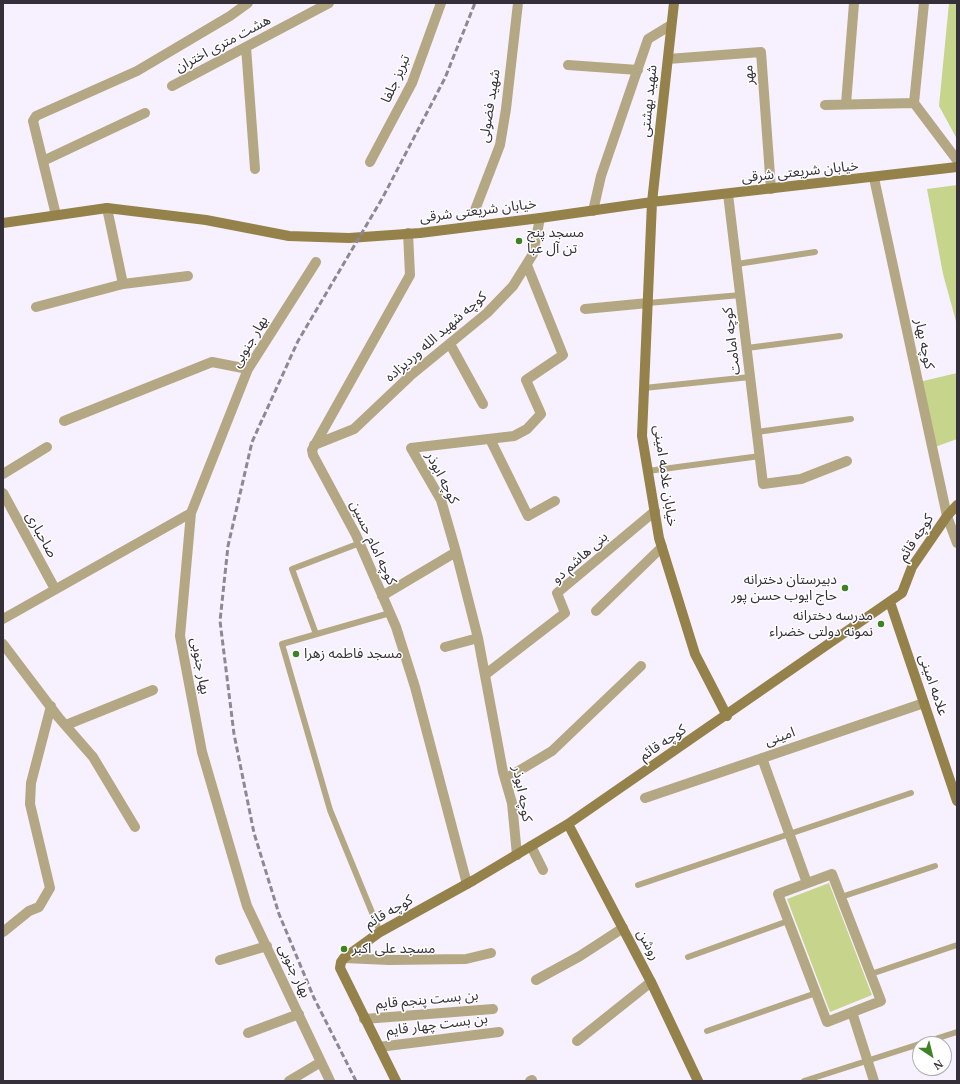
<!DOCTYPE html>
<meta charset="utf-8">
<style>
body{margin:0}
#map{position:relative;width:960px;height:1084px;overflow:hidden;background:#f7f1ff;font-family:"PT Serif",serif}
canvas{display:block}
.frame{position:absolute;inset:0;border:4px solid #342f38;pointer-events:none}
.north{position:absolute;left:912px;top:1036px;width:40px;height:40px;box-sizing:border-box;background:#fff;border:1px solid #aeacaf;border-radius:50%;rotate:145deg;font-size:11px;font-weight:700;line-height:16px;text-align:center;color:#342f38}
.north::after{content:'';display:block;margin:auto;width:14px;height:18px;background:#3f8224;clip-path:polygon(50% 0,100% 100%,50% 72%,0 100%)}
</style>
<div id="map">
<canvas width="960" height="1084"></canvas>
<div class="frame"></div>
<div class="north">N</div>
</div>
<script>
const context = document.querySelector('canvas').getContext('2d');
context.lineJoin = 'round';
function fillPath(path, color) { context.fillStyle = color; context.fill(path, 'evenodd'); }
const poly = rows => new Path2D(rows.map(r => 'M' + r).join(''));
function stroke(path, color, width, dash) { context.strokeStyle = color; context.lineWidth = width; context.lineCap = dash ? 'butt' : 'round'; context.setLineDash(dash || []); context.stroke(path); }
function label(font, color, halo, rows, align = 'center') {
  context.font = font + ' "PT Serif","Noto Sans Arabic",serif'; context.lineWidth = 3; context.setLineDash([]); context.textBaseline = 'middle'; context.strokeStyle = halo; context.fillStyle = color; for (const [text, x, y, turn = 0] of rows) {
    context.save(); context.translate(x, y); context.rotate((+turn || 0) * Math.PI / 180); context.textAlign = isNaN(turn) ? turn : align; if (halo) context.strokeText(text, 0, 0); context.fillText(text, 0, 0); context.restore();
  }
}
const green = poly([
 [949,3,957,3,957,139,939,106],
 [957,185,957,325,943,274,927,189],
 [957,373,957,439,935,447,919,382],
 [829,883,872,995,830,1012,787,899]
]);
const lane = poly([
 [737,264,815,252],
 [648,303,741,295],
 [747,348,840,336],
 [644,388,750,377],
 [757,432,851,419],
 [648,471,760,456],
 [316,634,292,569,360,543],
 [638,885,911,793],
 [841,897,935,866],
 [380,932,330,810,282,644,390,613],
 [688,957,788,921],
 [871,974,957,945],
 [707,1031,816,993],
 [804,1081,957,1032]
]);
const street = poly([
 [246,47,255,169],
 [668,59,761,52,771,189],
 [568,65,638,70],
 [172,86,329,3],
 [914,103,924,3],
 [846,104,854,3],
 [825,105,914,103,957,160],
 [43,161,145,113],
 [370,162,412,83,441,3],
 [874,178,947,516,957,543],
 [728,194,763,484,801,479,847,461],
 [475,210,500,145,506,109,518,3],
 [593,211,601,176,648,39,671,25],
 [56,215,33,121,36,116,137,71,230,16,248,3],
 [408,233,410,275,312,450,313,455,356,535,396,627,415,687,467,884],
 [316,262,248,369,191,513,180,636,202,752,247,906,330,1081],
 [123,284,188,276],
 [36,307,123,284,107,208],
 [585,309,648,303],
 [450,344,483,404],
 [64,421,212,362,248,369],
 [490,439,528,516,555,501],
 [314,445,354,429,410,376,487,313,513,286,533,254,540,218],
 [3,474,47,447],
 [3,493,55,589],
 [382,596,456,552],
 [596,611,662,547],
 [3,619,191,513],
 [3,644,59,718,93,757,135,827],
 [445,647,478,638],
 [486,674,565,613,557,593,655,511],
 [66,725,153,690],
 [762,758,807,883],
 [505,779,552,751,641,666],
 [645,798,924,703],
 [531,846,543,870],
 [517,855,512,803,503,772,478,638,456,552,441,500,411,448,514,436,527,429,541,414,526,380,563,355,527,265],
 [832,874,881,1001,827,1022,778,894,832,874],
 [3,932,29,911,39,907,50,888,30,804,31,783,51,706],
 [344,958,389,960,466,959,491,953],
 [220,960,267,946],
 [536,980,580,956,623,928],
 [852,1012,874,1081],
 [364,1019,493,1009],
 [248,1033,299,1014],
 [577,1041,651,982],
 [379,1047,499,1032],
 [289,1081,321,1062],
 [530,1081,532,1080]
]);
const secondary = poly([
 [674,3,652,202,642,436,659,538,695,654,727,716],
 [3,223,107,208,206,220,289,236,349,238,420,233,540,218,652,202,957,167],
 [890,602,957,801],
 [568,824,651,982,698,1081],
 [396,1081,340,968,341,962,344,958,380,932,474,880,568,824,902,593,912,567,947,516,957,505]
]);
const rail = poly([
 [356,1081,314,998,279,914,254,833,234,734,220,621,228,546,252,442,298,341,383,197,445,78,475,3]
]);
const markers = [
 [519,241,4,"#3f8224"],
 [845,588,4,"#3f8224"],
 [881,624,4,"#3f8224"],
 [296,654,4,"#3f8224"],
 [344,949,4,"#3f8224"]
];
const streetNames = [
 ["هشت متری اختران",223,44,-28],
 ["مهر",749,75,-94],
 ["تبریز جلفا",396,79,-66],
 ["شهید بهشتی",649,101,-84],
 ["شهید فضولی",490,106,-81],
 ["خیابان شریعتی شرقی",800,172,-6],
 ["خیابان شریعتی شرقی",478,211,-7],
 ["کوچه شهید الله وردیزاده",436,337,-41],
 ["کوچه امامت",732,341,-97],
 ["بهار جنوبی",250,342,-59],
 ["کوچه بهار",924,344,78],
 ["خیابان علامه امینی",665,476,82],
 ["کوچه ابوذر",442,478,63],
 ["صاحباری",41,535,61],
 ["کوچه قائم",916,538,-57],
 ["کوچه امام حسین",373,543,65],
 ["بنی هاشم دو",580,558,-42],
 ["بهار جنوبی",200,666,80],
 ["علامه امینی",933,685,71],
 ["امینی",780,737,-19],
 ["کوچه قائم",663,743,-34],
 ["کوچه ابوذر",522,794,79],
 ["کوچه قائم",389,912,-30],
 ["روشن",648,945,62],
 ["بهار جنوبی",294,971,65],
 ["بن بست پنجم قایم",427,1000,-5],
 ["بن بست چهار قایم",437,1025,-7]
];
const poiNames = [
 ["مسجد پنج",527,233],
 ["تن آل عبا",527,249],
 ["دبیرستان دخترانه",837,580,"right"],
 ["حاج ایوب حسن پور",837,596,"right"],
 ["مدرسه دخترانه",873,616,"right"],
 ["نمونه دولتی خضراء",873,632,"right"],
 ["مسجد فاطمه زهرا",304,654],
 ["مسجد علی اکبر",352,949]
];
fillPath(green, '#c7d48b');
stroke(lane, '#b3a883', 6);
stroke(street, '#b3a883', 10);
stroke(secondary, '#94824a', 10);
stroke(rail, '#8d8893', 3, [6, 3]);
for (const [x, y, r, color] of markers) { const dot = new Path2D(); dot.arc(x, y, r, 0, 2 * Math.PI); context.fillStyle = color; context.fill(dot); stroke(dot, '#fff', 1.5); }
label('14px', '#342f38', '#fff', streetNames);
label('14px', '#342f38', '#fff', poiNames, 'left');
</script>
